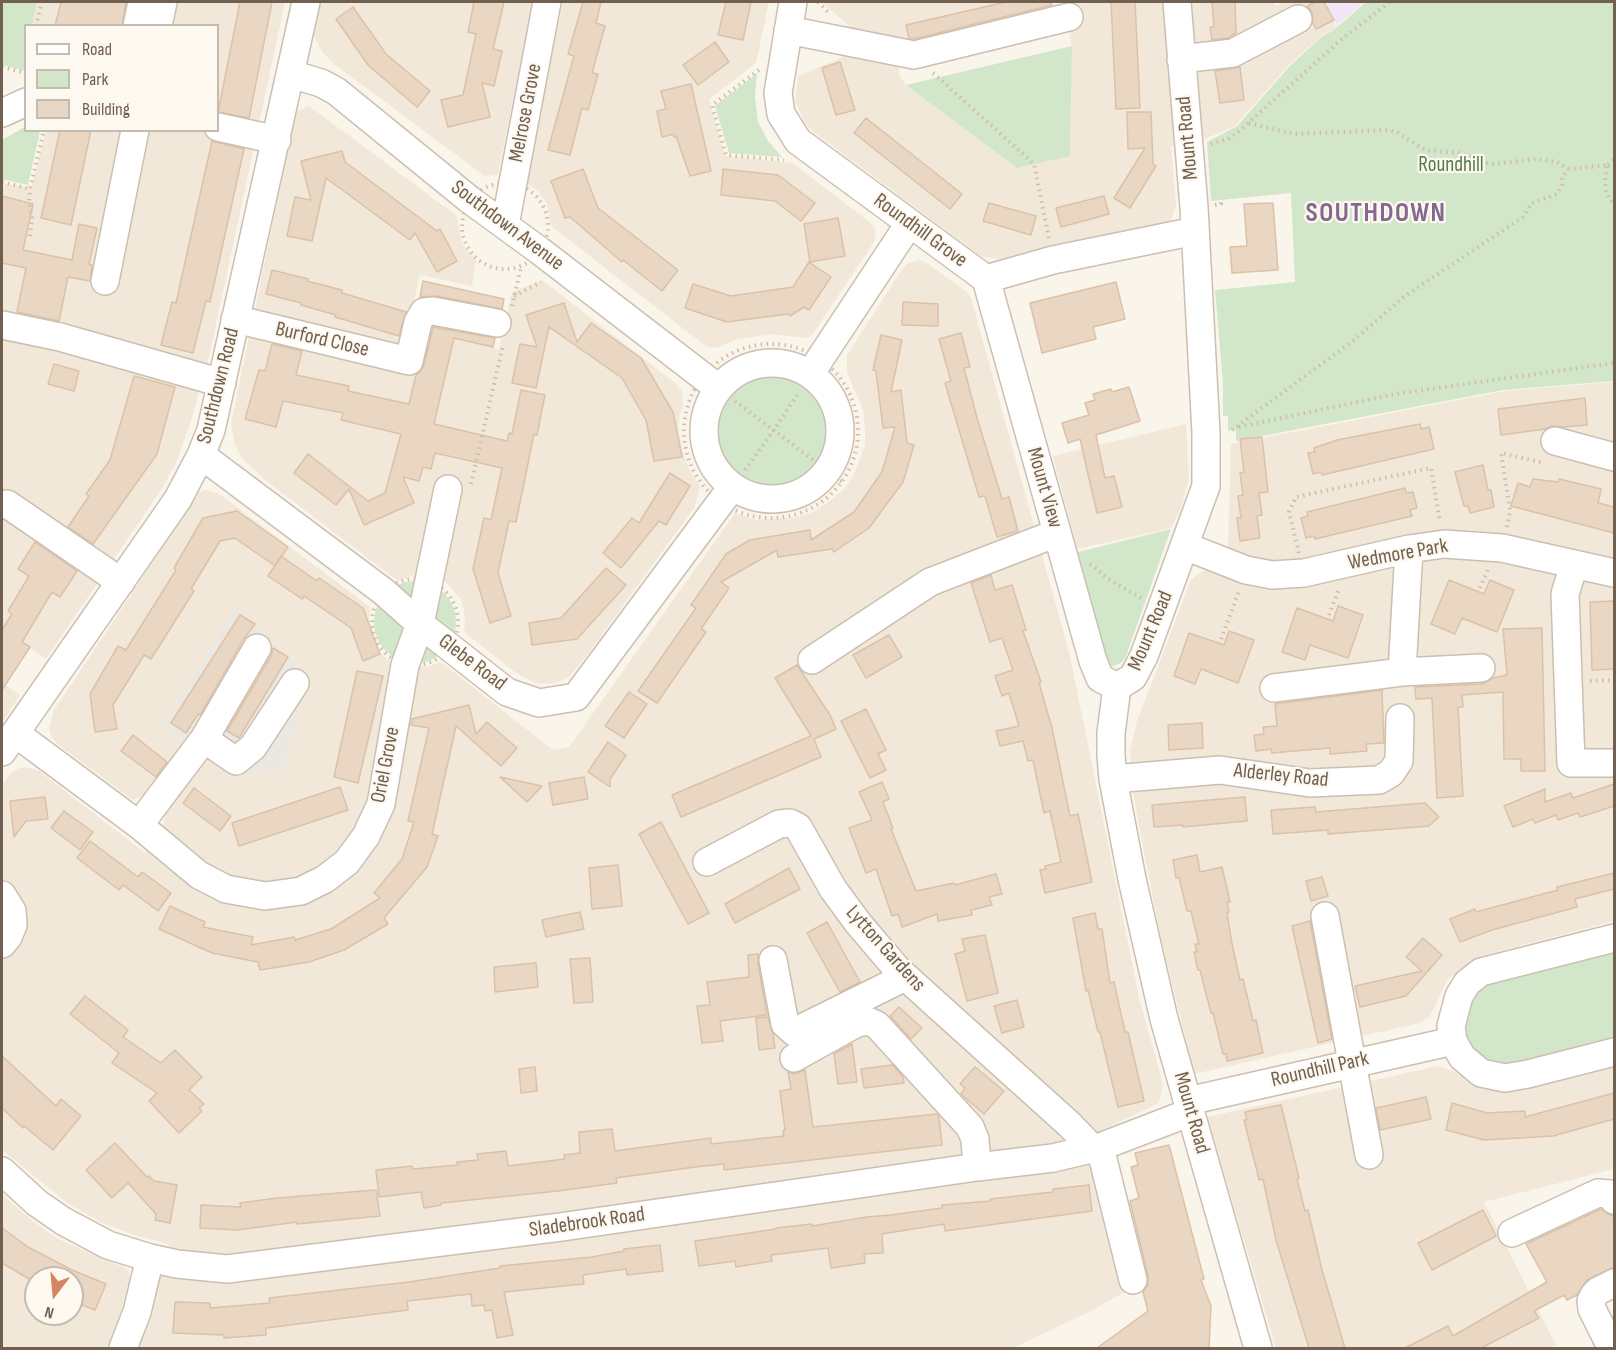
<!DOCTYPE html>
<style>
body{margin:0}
#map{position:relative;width:1616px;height:1350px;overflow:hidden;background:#faf5ea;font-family:"Sofia Sans Condensed",sans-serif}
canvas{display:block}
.frame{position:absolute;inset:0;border:3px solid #716050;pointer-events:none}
.legend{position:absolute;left:24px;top:24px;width:195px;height:108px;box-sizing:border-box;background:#fdf9f0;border:2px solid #c5bcb0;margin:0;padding:8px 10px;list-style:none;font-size:18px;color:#716050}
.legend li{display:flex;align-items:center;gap:12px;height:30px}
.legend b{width:30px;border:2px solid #c5bcb0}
.north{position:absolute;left:24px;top:1266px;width:60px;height:60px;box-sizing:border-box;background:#fdf9f0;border:2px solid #c5bcb0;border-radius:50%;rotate:196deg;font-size:16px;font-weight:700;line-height:24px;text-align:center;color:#716050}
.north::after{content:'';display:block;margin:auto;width:21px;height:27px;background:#d3865f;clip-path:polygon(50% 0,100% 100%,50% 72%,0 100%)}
</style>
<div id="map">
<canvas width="1616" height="1350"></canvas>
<div class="frame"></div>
<ul class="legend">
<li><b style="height:8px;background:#fff"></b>Road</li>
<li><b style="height:16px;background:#d2e6ca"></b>Park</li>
<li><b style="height:16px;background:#ead7c3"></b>Building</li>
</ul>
<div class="north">N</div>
</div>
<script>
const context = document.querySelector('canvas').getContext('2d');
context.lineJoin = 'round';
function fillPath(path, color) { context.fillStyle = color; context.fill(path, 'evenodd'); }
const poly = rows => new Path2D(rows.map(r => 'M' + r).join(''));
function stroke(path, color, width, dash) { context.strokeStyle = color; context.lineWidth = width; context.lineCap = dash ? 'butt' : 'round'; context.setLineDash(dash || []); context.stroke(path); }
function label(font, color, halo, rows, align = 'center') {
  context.font = font + ' "Sofia Sans Condensed",sans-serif'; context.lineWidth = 4.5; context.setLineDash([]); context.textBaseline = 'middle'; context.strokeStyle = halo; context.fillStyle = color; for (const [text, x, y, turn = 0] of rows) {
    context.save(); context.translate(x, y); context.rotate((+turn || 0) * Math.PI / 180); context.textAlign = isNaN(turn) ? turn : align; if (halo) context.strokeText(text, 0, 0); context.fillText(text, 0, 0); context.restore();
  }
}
const residential = poly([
 [37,2,285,2,209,357,190,424,175,465,159,493,46,659,2,629,2,183,31,188,46,131,218,130,218,26,32,25],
 [319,2,533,2,498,174,485,176,335,65,322,52,312,32],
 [563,2,769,2,756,63,709,99,725,156,793,163,873,225,876,232,874,242,812,335,808,338,770,334,734,340,717,348,707,347,551,226,547,204,538,191,525,182],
 [822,2,1006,2,907,25,910,41,849,32,849,26],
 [1063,2,1273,2,1276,6,1284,2,1325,2,1336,28,1321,36,1289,65,1235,126,1205,139,1171,146,1176,207,1171,220,1160,226,1003,260,981,256,815,133,805,123,795,101,798,76,843,57,848,45,900,56,899,75,906,85,1070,156,1072,46],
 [309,106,457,216,462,244,476,260,472,286,420,275,408,326,499,349,512,292,542,280,674,382,682,391,683,405,679,416,679,432,683,452,689,469,700,487,694,508,585,658,570,676,561,681,549,684,535,683,516,673,464,632,465,621,464,609,461,599,445,581,412,576,398,581,265,480,243,459,235,445,231,424,296,111],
 [920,260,925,262,967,292,971,298,1070,656,1139,997,1163,1085,1160,1099,1157,1104,1092,1135,1128,1290,1095,1309,1013,1348,138,1348,169,1244,134,1235,100,1222,67,1203,2,1150,2,785,10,774,19,768,25,767,39,771,145,853,164,827,166,801,199,753,308,679,293,660,235,610,163,726,193,748,163,787,133,800,56,743,51,736,49,728,54,710,199,493,205,490,218,493,370,607,369,620,375,644,380,653,393,664,427,667,441,662,553,750,569,747,735,513,756,520,793,518,811,513,827,503,844,489,853,476,861,456,865,445,865,428,863,410,847,372,847,355,903,268,908,263],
 [1614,382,1614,921,1481,956,1447,980,1430,1016,1420,1023,1194,1074,1160,934,1144,852,1134,798,1130,752,1137,721,1191,580,1199,573,1207,570,1214,571,1228,546,1231,444,1505,391],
 [1186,424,1189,479,1181,507,1171,528,1077,549,1053,456],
 [2,683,20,695,2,723],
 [1614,1065,1614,1169,1484,1202,1556,1345,1548,1348,1276,1348,1207,1117,1438,1066,1453,1071,1479,1086,1519,1090],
 [2,1194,30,1219,58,1239,125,1268,129,1272,130,1279,115,1331,107,1348,2,1348],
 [36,1278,72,1278,72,1314,36,1314]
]);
const industrial = poly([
 [235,609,293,660,308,679,284,767,232,776,162,727]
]);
const education = poly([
 [1326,2,1364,2,1337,26]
]);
const green = poly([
 [2,2,37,2,32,25,26,26,25,71,2,65],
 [1366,2,1614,2,1614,381,1503,390,1236,441,1236,430,1228,431,1228,416,1223,416,1223,383,1215,290,1295,282,1291,193,1211,201,1207,142,1237,126,1290,66,1320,38,1335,29],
 [1072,46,1070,156,1017,168,906,85],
 [757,73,755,97,758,122,768,141,782,157,729,153,715,106],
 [23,128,25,128,26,130,40,131,28,185,2,179,2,140],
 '713 431a58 58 0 1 1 116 0a58 58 0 1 1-116 0Z',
 [1171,529,1126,656,1122,662,1114,666,1109,666,1104,662,1074,553],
 '374 622a41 41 0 1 1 82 0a41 41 0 1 1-82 0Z',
 [1614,946,1614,1044,1512,1071,1479,1061,1463,1038,1464,1004,1493,978]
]);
const building = poly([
 [61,2,126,2,122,26,55,26,61,2],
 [240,2,272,2,249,118,218,112,240,2],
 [474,2,504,2,493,49,502,51,494,86,482,83,490,117,448,127,441,100,463,95,476,34,468,32,474,2],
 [583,2,601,2,596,23,605,26,592,73,598,74,588,110,582,108,570,155,548,150,574,56,568,54,583,2],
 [726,2,751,2,743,40,718,35,726,2],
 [1006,2,1051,2,1052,5,914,39,909,38,906,25,1006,2],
 [1111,2,1135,2,1140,108,1116,109,1111,2],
 [1212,2,1235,2,1236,33,1228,38,1212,40,1210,27,1214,27,1212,2],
 [1316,2,1324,2,1334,20,1316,29,1313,23,1312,12,1307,6,1316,2],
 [353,7,386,54,430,91,417,107,368,65,336,19,353,7],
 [715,42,729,62,698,85,683,65,715,42],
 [840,62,855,110,836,115,822,68,840,62],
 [1240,67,1244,100,1220,103,1215,71,1240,67],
 [691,84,711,171,690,176,676,136,674,137,674,134,662,137,657,111,666,109,661,91,691,84],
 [1127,112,1151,112,1153,164,1156,166,1130,208,1114,198,1145,148,1128,149,1127,112],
 [866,118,962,194,950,209,854,133,866,118],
 [60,130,91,130,71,225,41,218,60,130],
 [212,141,244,149,210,302,206,301,193,353,161,345,172,302,176,303,212,141],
 [342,151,345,162,437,231,440,229,457,261,437,272,415,233,410,240,326,178,312,241,287,236,295,197,311,200,301,161,342,151],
 [583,169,598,208,678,270,662,291,623,260,622,262,570,217,565,218,551,181,583,169],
 [723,169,778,175,815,203,801,221,775,201,721,195,723,169],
 [2,196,33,204,23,250,72,260,79,224,97,228,89,264,92,265,90,281,68,277,59,321,17,312,26,268,2,263,2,196],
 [1104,196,1109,214,1061,227,1056,208,1104,196],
 [989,203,1036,216,1031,235,983,221,989,203],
 [1273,203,1278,270,1232,273,1230,247,1247,246,1244,204,1273,203],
 [838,218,845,256,810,262,804,224,838,218],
 [809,262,831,277,809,310,804,307,790,316,788,314,727,322,685,308,693,284,731,296,793,287,809,262],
 [272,270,308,279,307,281,342,290,342,293,406,312,399,336,335,317,336,315,301,305,301,303,266,294,272,270],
 [423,281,504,299,502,309,436,296,420,297,423,281],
 [1116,282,1125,319,1093,327,1096,339,1042,353,1030,303,1116,282],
 [903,302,938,304,938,326,902,325,903,302],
 [564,303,577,342,591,323,641,358,673,412,682,457,654,461,646,420,622,378,549,327,536,388,512,383,520,344,537,347,526,315,564,303],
 [433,327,495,338,493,347,454,338,434,424,507,441,509,433,512,434,521,390,545,395,537,435,534,434,516,522,509,521,498,573,511,616,490,623,473,569,484,518,491,520,502,468,435,453,431,469,423,467,419,481,403,477,414,503,364,525,349,489,336,505,294,473,308,454,368,501,385,493,401,434,341,420,343,413,283,401,276,427,245,419,259,370,265,371,272,344,302,351,296,375,349,386,348,391,409,404,416,375,421,371,424,365,433,327],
 [961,333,970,367,964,368,977,418,1002,499,1009,497,1018,531,997,537,985,496,979,497,945,383,951,381,939,339,961,333],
 [881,335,902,340,891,392,901,390,907,443,914,445,903,482,869,528,834,552,832,549,778,557,777,550,721,582,729,588,701,629,706,632,657,703,638,691,696,608,691,605,726,554,750,540,810,530,811,540,854,512,882,472,895,427,883,428,876,371,873,370,881,335],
 [54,364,79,371,74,391,48,384,54,364],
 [134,376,175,387,157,454,93,544,68,527,89,496,86,494,110,460,134,376],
 [1129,387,1140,421,1096,435,1105,478,1114,476,1122,507,1097,513,1080,439,1068,443,1062,423,1089,415,1085,403,1095,400,1093,394,1111,389,1112,392,1129,387],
 [1585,398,1587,425,1564,427,1552,426,1545,429,1501,435,1498,409,1585,398],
 [1420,424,1421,429,1429,427,1434,449,1322,475,1321,472,1313,474,1308,453,1315,452,1314,448,1337,440,1420,424],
 [1262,437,1268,492,1259,493,1262,515,1257,516,1260,538,1240,541,1237,518,1241,518,1238,496,1243,495,1240,473,1244,472,1240,439,1262,437],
 [1483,465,1488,490,1491,490,1494,507,1470,513,1468,506,1464,506,1455,472,1483,465],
 [670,473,690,486,666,525,659,521,621,568,603,553,632,518,639,523,670,473],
 [1533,479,1558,482,1559,479,1601,489,1598,503,1614,507,1614,533,1511,506,1518,483,1530,487,1533,479],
 [1405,488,1406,493,1413,492,1417,508,1410,510,1412,516,1315,539,1314,536,1306,538,1301,518,1308,516,1307,512,1405,488],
 [237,511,288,547,275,566,235,538,220,541,191,589,194,591,151,659,144,655,113,705,117,729,95,732,90,694,118,646,126,650,176,570,174,568,203,518,237,511],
 [35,542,77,571,60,597,52,592,22,642,30,647,2,690,2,630,12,614,8,611,29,576,18,569,35,542],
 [281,556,317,581,319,578,363,608,380,654,363,661,351,628,304,596,302,599,268,576,281,556],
 [606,568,626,585,577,639,532,645,529,623,561,618,606,568],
 [991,575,995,590,1012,585,1026,630,1023,631,1041,682,1039,683,1052,728,1070,816,1078,814,1092,882,1045,893,1040,870,1046,869,1045,866,1061,862,1050,811,1044,813,1033,760,1028,761,1023,741,1000,746,996,731,1019,726,1009,693,1002,696,995,676,1013,670,1002,638,990,642,971,583,991,575],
 [1449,580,1484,594,1490,580,1514,590,1497,632,1462,618,1455,634,1431,624,1449,580],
 [1614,601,1614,669,1592,670,1590,602,1614,601],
 [1338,606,1363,615,1348,658,1310,645,1305,660,1282,652,1297,608,1333,621,1338,606],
 [240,615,255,624,243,640,200,715,198,714,186,733,171,723,240,615],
 [1542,628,1545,771,1521,771,1521,759,1504,759,1503,692,1462,695,1463,707,1458,707,1463,796,1437,798,1432,698,1416,699,1415,687,1482,684,1493,678,1507,675,1503,629,1542,628],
 [1229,631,1254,640,1238,683,1201,669,1195,684,1174,676,1189,633,1224,645,1229,631],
 [889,635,902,657,866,678,853,655,889,635],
 [273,648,288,657,239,738,227,731,271,656,273,648],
 [797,665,830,715,836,729,814,739,821,757,681,817,672,795,811,736,775,678,797,665],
 [357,671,383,676,358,783,334,777,357,671],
 [1382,690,1384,743,1366,744,1367,751,1330,754,1330,748,1272,753,1271,749,1256,751,1254,735,1264,734,1263,727,1277,726,1275,704,1382,690],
 [629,692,647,704,624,738,605,726,629,692],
 [469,705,476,734,487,722,517,748,501,766,456,726,432,834,438,836,427,867,384,918,388,924,344,950,309,962,260,970,258,962,212,953,159,929,170,906,205,922,203,927,253,937,251,945,294,937,295,940,331,929,380,898,374,893,402,859,414,822,408,821,429,728,411,725,412,719,469,705],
 [866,709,886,750,878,754,886,770,870,778,841,721,866,709],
 [1202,723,1203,748,1169,750,1168,725,1202,723],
 [133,735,167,762,156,777,121,751,133,735],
 [608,742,626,755,610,779,610,787,588,772,608,742],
 [500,777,542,786,527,802,500,777],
 [584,777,588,799,553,805,549,783,584,777],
 [882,782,889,799,883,802,893,828,891,829,916,891,954,883,955,885,996,874,1002,894,989,897,992,905,971,910,972,915,938,921,937,914,902,927,898,914,892,916,876,869,866,873,849,828,872,820,859,792,882,782],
 [1614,784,1614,806,1580,817,1578,813,1558,820,1556,815,1535,823,1533,819,1513,827,1504,806,1545,789,1545,802,1571,793,1573,798,1614,784],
 [340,787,348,810,239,846,232,823,340,787],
 [194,788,231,816,220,831,183,803,194,788],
 [45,797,48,819,26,821,14,837,10,801,45,797],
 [1245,797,1247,821,1183,827,1183,825,1154,827,1152,805,1245,797],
 [1425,803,1439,817,1429,826,1328,834,1328,830,1273,834,1271,810,1315,807,1316,812,1425,803],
 [64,811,93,832,80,850,51,828,64,811],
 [661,822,709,913,688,924,639,834,661,822],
 [90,841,138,877,142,872,171,893,158,911,123,885,119,890,77,858,90,841],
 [1197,855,1200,872,1222,867,1230,902,1227,902,1229,912,1227,913,1232,944,1240,980,1243,979,1253,1021,1256,1020,1263,1053,1227,1061,1226,1054,1223,1054,1213,1013,1211,1013,1200,970,1198,970,1194,952,1197,952,1195,944,1199,944,1191,911,1187,911,1179,877,1176,878,1173,860,1197,855],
 [618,865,622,906,592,909,589,868,618,865],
 [789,868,800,889,735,923,725,904,789,868],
 [1614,873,1614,889,1575,899,1577,907,1492,930,1460,942,1450,919,1475,909,1476,912,1558,890,1557,887,1614,873],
 [1322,877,1328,896,1311,901,1306,881,1322,877],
 [580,912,584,929,546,937,542,920,580,912],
 [1095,913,1098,929,1102,929,1110,983,1114,982,1125,1032,1128,1032,1144,1101,1118,1107,1100,1032,1098,1032,1088,990,1086,991,1073,918,1095,913],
 [1310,921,1332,1039,1318,1043,1292,926,1310,921],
 [827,922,860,982,840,992,807,933,827,922],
 [985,935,998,993,967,1001,955,954,965,951,962,939,985,935],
 [1423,938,1442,955,1406,996,1360,1007,1355,986,1422,971,1406,957,1423,938],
 [758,954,758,963,767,1015,720,1021,723,1041,702,1043,697,1006,710,1005,707,982,749,977,748,955,758,954],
 [590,958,593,1002,574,1003,570,959,590,958],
 [536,963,538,987,495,992,494,967,536,963],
 [85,996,128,1030,123,1037,161,1063,175,1050,202,1077,189,1090,204,1104,199,1108,202,1111,179,1133,149,1101,157,1093,112,1063,119,1053,70,1014,85,996],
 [1017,1000,1024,1027,1002,1033,994,1006,1017,1000],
 [899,1007,922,1028,911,1039,890,1016,899,1007],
 [768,1017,773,1034,775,1048,759,1050,756,1018,768,1017],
 [852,1044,857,1082,838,1084,834,1054,852,1044],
 [2,1056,56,1106,61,1099,81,1116,53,1150,24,1126,23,1128,2,1108,2,1056],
 [893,1065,903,1077,904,1083,864,1088,861,1069,893,1065],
 [535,1067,537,1091,521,1093,519,1069,535,1067],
 [975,1067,1004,1091,984,1114,961,1094,965,1088,960,1084,975,1067],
 [805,1070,813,1127,937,1114,939,1117,942,1145,724,1170,724,1164,695,1167,616,1178,617,1183,558,1191,441,1203,441,1205,424,1208,421,1192,379,1197,376,1170,412,1166,413,1169,458,1165,457,1162,478,1160,477,1154,506,1151,508,1166,565,1159,564,1155,580,1153,579,1132,612,1129,615,1151,711,1138,711,1144,784,1136,783,1131,785,1130,780,1091,791,1089,788,1072,794,1074,805,1070],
 [1614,1093,1614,1119,1553,1136,1484,1140,1446,1130,1452,1103,1487,1113,1525,1111,1525,1117,1614,1093],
 [1426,1097,1431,1119,1380,1130,1376,1108,1426,1097],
 [1281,1105,1299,1178,1297,1179,1305,1211,1308,1210,1322,1270,1345,1348,1309,1348,1276,1240,1263,1179,1259,1180,1257,1171,1244,1120,1247,1120,1245,1112,1281,1105],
 [115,1143,147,1177,149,1176,154,1181,177,1185,170,1223,155,1220,156,1214,128,1183,112,1198,86,1170,115,1143],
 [1169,1145,1204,1279,1201,1280,1211,1306,1209,1348,1097,1348,1148,1311,1143,1292,1148,1285,1148,1276,1130,1201,1139,1198,1131,1167,1138,1165,1135,1153,1169,1145],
 [1089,1185,1092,1211,945,1231,944,1224,882,1234,883,1253,864,1254,865,1263,831,1268,828,1248,771,1255,772,1261,736,1267,735,1261,699,1266,695,1241,776,1229,776,1228,812,1224,812,1226,867,1217,891,1215,942,1208,942,1205,991,1201,990,1199,1053,1192,1053,1189,1089,1185],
 [376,1190,380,1216,297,1224,297,1222,237,1230,200,1228,201,1205,241,1207,240,1203,277,1198,376,1190],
 [1601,1209,1608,1214,1614,1216,1614,1267,1587,1280,1577,1295,1567,1300,1564,1295,1534,1311,1539,1318,1481,1348,1405,1348,1448,1326,1453,1336,1547,1282,1526,1244,1601,1209],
 [1483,1210,1496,1236,1432,1270,1418,1243,1483,1210],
 [2,1228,28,1247,72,1270,106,1284,95,1310,72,1301,72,1278,36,1278,36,1283,2,1263,2,1228],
 [660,1245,663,1271,627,1275,626,1269,583,1275,584,1284,504,1292,513,1335,497,1338,492,1310,485,1311,484,1305,472,1306,471,1294,407,1301,408,1310,266,1328,266,1335,224,1338,224,1335,173,1333,175,1302,210,1303,210,1308,270,1303,269,1298,409,1282,500,1268,500,1266,592,1257,624,1251,624,1249,660,1245]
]);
const path = poly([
 [818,2,830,14],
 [36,26,42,2],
 [2,67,26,73],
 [759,70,712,105,726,155,784,160],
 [933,73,1034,164,1049,239],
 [1249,123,1294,134,1389,130,1398,133,1425,150,1460,153,1486,163,1492,164,1536,159,1557,162,1569,169],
 [1211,144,1228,139,1238,132,1343,38,1390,2],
 [1608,165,1614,160],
 [2,182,30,189,44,130],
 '462 226a43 43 0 1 1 86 0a43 43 0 1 1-86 0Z',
 [1215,205,1221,204,1221,200],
 [30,236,32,218,29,201,30,189],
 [514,296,541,282],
 [512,306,521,267],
 '684 431a87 87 0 1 1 174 0a87 87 0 1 1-174 0Z',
 [735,401,842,482],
 [1239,427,1395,394,1614,363],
 [1232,430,1354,340,1405,296,1523,217,1532,203,1557,194,1562,185,1562,177,1569,169,1608,165,1605,177,1606,193,1614,205],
 [745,470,774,430,799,392],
 [471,484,503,345],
 [1507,527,1510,510,1501,453,1544,463],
 [1299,553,1289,512,1296,497,1431,468,1440,522],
 [1090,564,1110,580,1141,598],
 '372 622a43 43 0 1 1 86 0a43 43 0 1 1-86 0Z',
 [1480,588,1488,570],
 [1329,615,1339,589],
 [1221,639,1239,591],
 [1590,681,1614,680]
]);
const minor = poly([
 [793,2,778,93,781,114,798,141,986,279,1053,260,1195,231],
 [1177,2,1194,207,1206,433,1206,486,1144,656,1133,677,1117,687,1111,733,1111,755,1113,779,1132,879,1164,1019,1258,1348],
 [137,26,142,2],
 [158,26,163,2],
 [788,30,914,55,1069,17],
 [1181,59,1233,53,1298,19],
 [291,74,321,83,336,91,470,200,540,251,718,388],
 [2,113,26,102],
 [218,127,277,140],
 [505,225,547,2],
 [986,279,1093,661,1100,678,1117,687],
 [105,281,135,130],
 [235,319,409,361,418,322,424,312,433,311,497,323],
 [2,325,60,337,222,383],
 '704 431a68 68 0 1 1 136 0a68 68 0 1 1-136 0Z',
 [810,374,909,224],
 [1555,441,1614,457],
 [201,455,384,592,420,624,507,692,539,703,576,697,732,487],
 [7,504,121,582],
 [1185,546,1246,570,1272,575,1304,573,1409,549,1444,544,1502,548,1614,573],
 [1574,565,1565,594,1571,763,1614,763],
 [812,660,930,582,1057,533],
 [1402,672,1409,549],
 [1274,688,1402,672,1481,668],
 [15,733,139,825,199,875,226,889,265,896,301,891,325,879,347,862,366,836,381,804,405,665,420,624,448,489],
 [204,739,236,761,253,747,295,683],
 [2,752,178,499,201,455,211,430,306,2],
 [1113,779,1220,770,1310,783,1379,780,1391,773,1399,761,1400,718],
 [139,825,204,739,257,648],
 [707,862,779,824,790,823,798,827,833,889,858,923,898,970,1070,1125,1092,1148],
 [2,895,12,911,13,925,8,937,2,944],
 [1325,916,1369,1155],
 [1614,938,1481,972,1467,983,1459,996,1451,1026,1453,1041,1462,1057,1481,1073,1505,1078,1528,1074,1614,1052],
 [773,960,785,1024,794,1032,905,977],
 [794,1058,857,1023,868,1021,877,1025,970,1127,975,1139,977,1167],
 [1188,1101,1453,1041],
 [1100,1147,1133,1280],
 [2,1171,37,1203,63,1221,108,1245,150,1258,177,1264,227,1269,561,1227,977,1167,1053,1158,1100,1147,1191,1112],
 [1512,1233,1598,1193,1610,1194,1614,1200],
 [1607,1339,1592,1309,1591,1301,1594,1295,1598,1291,1614,1283],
 [123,1348,137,1312,150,1258]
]);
const streetNames = [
 ["Melrose Grove",526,113,-79],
 ["Mount Road",1188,138,-95],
 ["Southdown Avenue",507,226,37],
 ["Roundhill Grove",920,231,36],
 ["Burford Close",322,340,13],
 ["Southdown Road",219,386,-76],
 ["Mount View",1044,488,74],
 ["Wedmore Park",1398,555,-10],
 ["Mount Road",1151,631,-67],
 ["Glebe Road",472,663,37],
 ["Oriel Grove",386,765,-79],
 ["Alderley Road",1281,776,6],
 ["Lytton Gardens",885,949,48],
 ["Roundhill Park",1320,1070,-13],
 ["Mount Road",1191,1113,74],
 ["Sladebrook Road",587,1223,-8]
];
const parkNames = [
 ["Roundhill",1451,166]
];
const districtNames = [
 ["SOUTHDOWN",1376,214]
];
fillPath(residential, '#f1e8d9');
fillPath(industrial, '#ebe8e2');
fillPath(education, '#f2e6f6');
fillPath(green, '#d2e6ca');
fillPath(building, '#ead7c3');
stroke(building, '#dcc1a7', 1.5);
stroke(minor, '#cbbfb1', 30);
stroke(path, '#d1bca8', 4, [1.5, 4.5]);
stroke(minor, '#fff', 27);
label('21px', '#716050', '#fdf9f0', streetNames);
label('21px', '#557b4d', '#fdf9f0', parkNames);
context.letterSpacing = '1.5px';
label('bold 27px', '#85688d', '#fdf9f0', districtNames);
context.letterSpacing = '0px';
</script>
